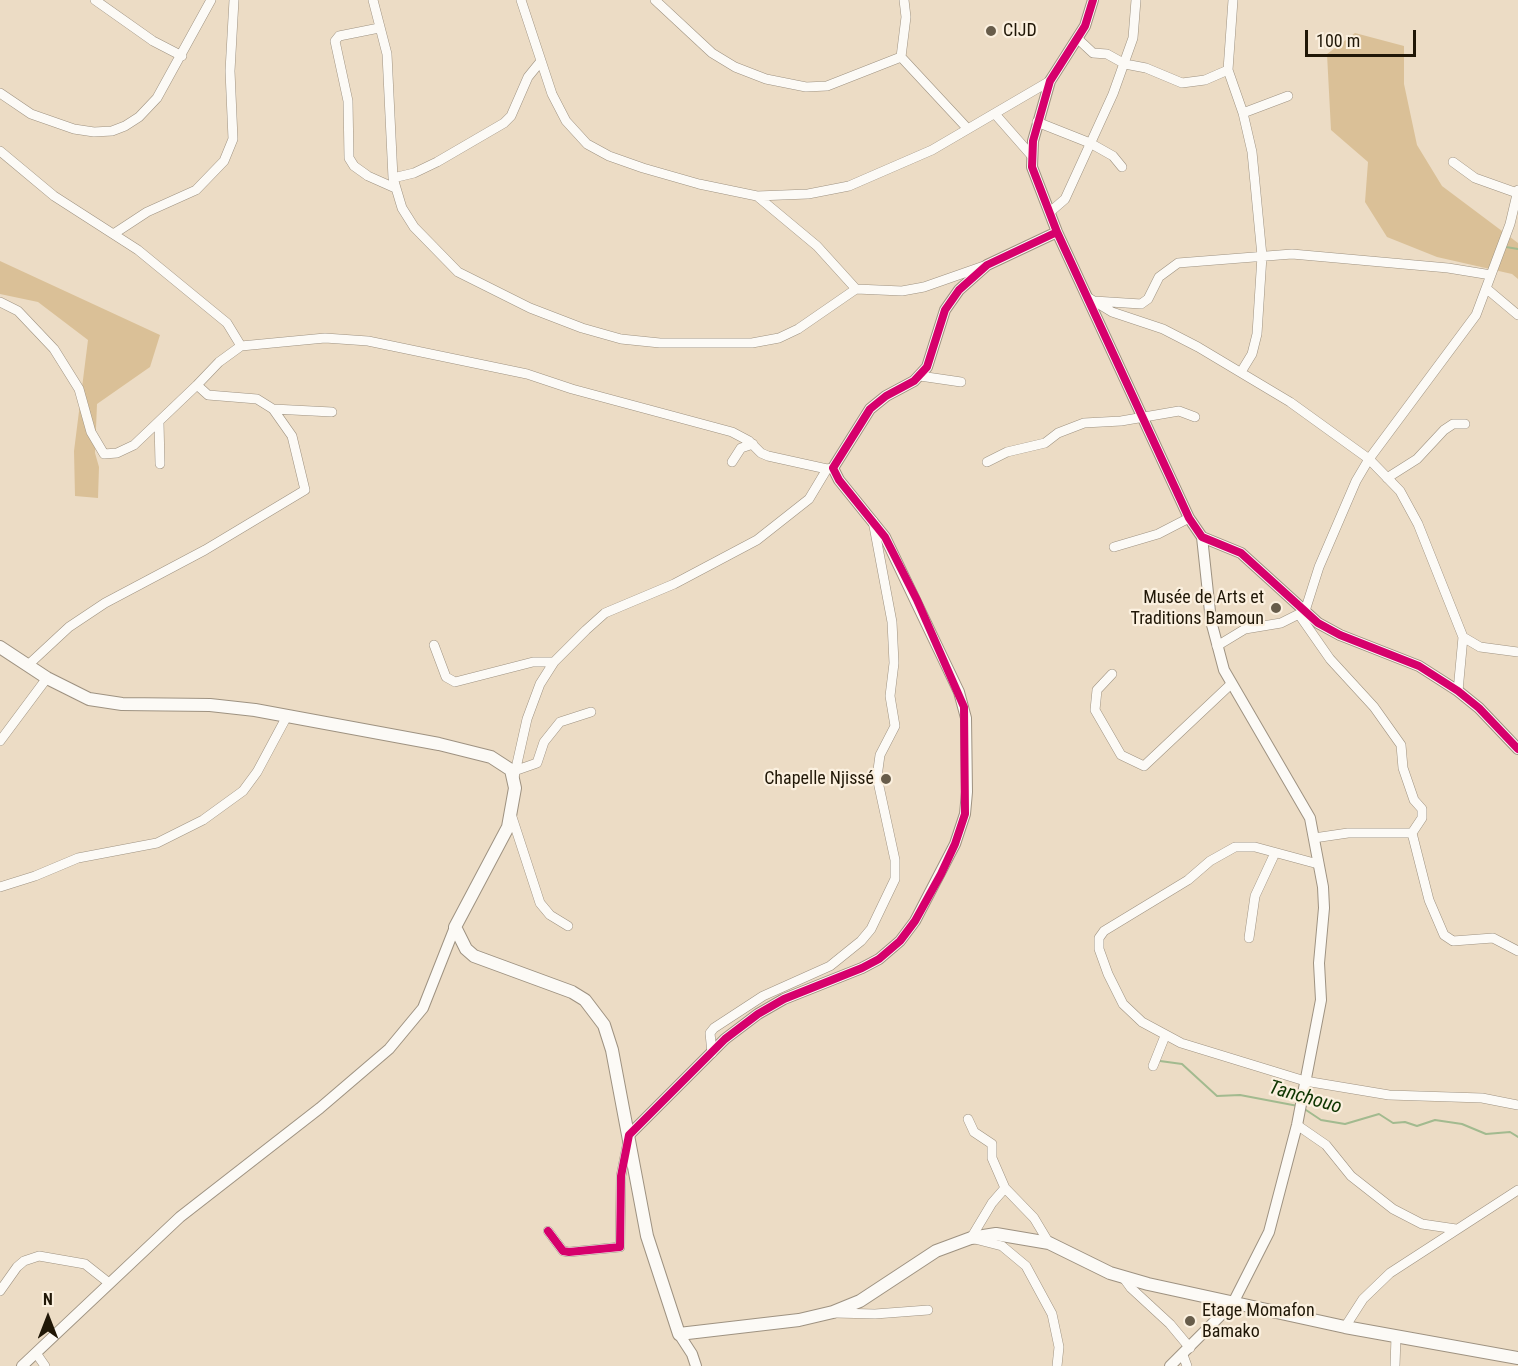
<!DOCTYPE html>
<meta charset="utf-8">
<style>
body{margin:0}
#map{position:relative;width:1518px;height:1366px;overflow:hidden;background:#ecdcc5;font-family:"Roboto Condensed",sans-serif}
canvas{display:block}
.north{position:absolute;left:18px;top:1288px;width:60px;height:60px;-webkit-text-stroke:4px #fbf0df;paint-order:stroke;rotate:0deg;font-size:16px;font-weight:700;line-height:24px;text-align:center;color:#201707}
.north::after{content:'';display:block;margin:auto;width:21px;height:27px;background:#201707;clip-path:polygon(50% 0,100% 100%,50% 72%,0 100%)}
.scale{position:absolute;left:1305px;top:30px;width:111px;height:27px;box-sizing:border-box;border:3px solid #201707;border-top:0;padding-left:8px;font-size:18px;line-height:21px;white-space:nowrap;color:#201707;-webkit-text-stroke:4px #fbf0df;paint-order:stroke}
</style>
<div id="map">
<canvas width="1518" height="1366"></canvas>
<div class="north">N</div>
<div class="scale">100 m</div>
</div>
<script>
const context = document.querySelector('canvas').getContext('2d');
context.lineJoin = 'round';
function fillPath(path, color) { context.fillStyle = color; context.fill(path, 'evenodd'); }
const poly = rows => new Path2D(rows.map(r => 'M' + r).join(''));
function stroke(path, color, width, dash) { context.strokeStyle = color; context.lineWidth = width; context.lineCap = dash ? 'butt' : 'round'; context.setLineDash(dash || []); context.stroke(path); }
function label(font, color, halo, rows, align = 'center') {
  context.font = font + ' "Roboto Condensed",sans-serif'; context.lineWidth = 4.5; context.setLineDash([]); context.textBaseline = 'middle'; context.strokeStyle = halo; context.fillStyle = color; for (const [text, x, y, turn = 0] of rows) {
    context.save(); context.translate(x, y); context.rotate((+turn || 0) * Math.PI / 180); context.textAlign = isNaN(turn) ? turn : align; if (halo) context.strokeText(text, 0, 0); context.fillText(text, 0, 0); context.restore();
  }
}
const forest = poly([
 [1355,33,1404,46,1404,84,1417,145,1442,186,1518,243,1518,279,1512,274,1437,257,1387,237,1365,202,1368,162,1331,130,1327,54],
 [0,261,160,335,150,367,97,404,95,453,99,467,98,498,75,496,74,451,88,340,38,302,0,294]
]);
const stream = poly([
 [1506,247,1518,249],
 [1160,1061,1182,1064,1217,1096,1240,1095,1298,1106],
 [1303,1108,1321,1120,1345,1124,1379,1114,1393,1123,1405,1122,1417,1126,1435,1120,1462,1124,1486,1134,1510,1132,1518,1137]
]);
const minor = poly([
 [95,0,153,41,182,56],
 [373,0,387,54,393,178,402,208,414,227,458,272,530,308,582,328,621,339,660,343,752,343,779,338,798,329,856,289,902,291,924,287,984,266],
 [521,0,552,94,566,121,587,144,609,156,643,168,699,184,757,196,808,194,849,186,932,150,1050,81],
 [655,0,712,53,735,67,766,79,806,87,827,86,901,57],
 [904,0,906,17,901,57,967,128],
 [1233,0,1228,70,1243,113,1252,152,1262,256,1257,334,1252,354,1241,372],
 [379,28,339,36,335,41,348,101,349,158,354,166,368,176,395,188],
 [1078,39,1093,53,1107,54,1125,64,1146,68,1182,83,1205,80,1228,70],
 [0,93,31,114,74,129,94,132,112,131,125,126,139,117,157,98,211,0],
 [1243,113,1288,96],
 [995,114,1031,155],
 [1037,122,1090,143,1113,156,1122,167],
 [0,151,54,196,138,250,227,323,241,346,219,362,197,385,208,395,257,399,273,409,292,436,305,490,205,550,105,603,69,627,27,666],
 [1453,162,1475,178,1517,193],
 [393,178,414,173,437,162,504,123,511,116,528,77,541,61],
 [757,196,817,246,856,289],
 [1050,212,1065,199,1113,94,1133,38,1136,0],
 [115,233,147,212,196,190,224,161,233,139,230,71,234,0],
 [1487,289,1518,315],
 [1089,298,1112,312,1163,329,1198,347,1290,402,1369,459,1400,491,1418,524,1463,637,1480,647,1518,652],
 [1094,301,1141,304,1148,299,1159,277,1178,263,1292,254,1448,268,1491,275],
 [0,302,18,311,54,349,79,389,91,432,104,454,117,453,134,445,197,385],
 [241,346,325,338,368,341,527,374,572,389,732,432,749,441,761,453,768,456,827,469,833,468],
 [920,376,961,382],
 [273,409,332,412],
 [159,422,160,464],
 [732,462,741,448,753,444],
 [987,462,1007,452,1045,443,1058,433,1084,423,1121,421,1179,411,1195,417],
 [1387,478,1417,459,1444,430,1453,424,1465,424],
 [1114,547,1158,534,1189,518],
 [1300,616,1330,659,1374,707,1401,745,1403,768,1414,800,1422,809,1422,818,1412,833],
 [434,645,446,677,455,682,533,662,554,662],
 [1217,646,1245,629,1281,623,1305,611,1319,567,1356,481,1369,459,1476,315,1510,224,1518,190],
 [1112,674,1097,690,1095,710,1121,755,1144,766,1230,685],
 [1458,691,1463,637],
 [0,741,47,678],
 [517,770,537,763,544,742,560,722,591,712],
 [514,777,527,719,540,684,554,662,586,630,605,613,674,584,757,540,809,499,827,469],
 [511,814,540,903,550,915,568,926],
 [1314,838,1348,833,1412,833,1429,900,1444,935,1453,941,1493,938,1518,951],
 [1318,864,1255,847,1235,847,1210,861,1188,880,1104,931,1099,938,1099,949,1108,974,1123,1004,1142,1022,1181,1043,1305,1081,1389,1095,1482,1098,1518,1105],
 [0,887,35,876,78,858,157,843,203,820,243,791,257,772,287,716],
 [1249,938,1255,896,1275,853],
 [712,1053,710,1033,714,1028,763,996,830,966,861,941,871,929,895,879,895,860,877,777,880,755,895,726,890,696,894,663,892,622,873,521],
 [1153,1066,1165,1036],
 [968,1119,974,1132,992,1144,992,1158,1005,1188,992,1203,971,1238,1002,1246,1026,1266,1052,1314,1059,1347,1057,1366],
 [1297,1125,1326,1145,1351,1176,1393,1209,1422,1224,1456,1229],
 [1005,1188,1034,1218,1049,1243],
 [548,1231,563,1251,569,1252,620,1247,621,1176,628,1141],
 [1123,1277,1131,1288,1170,1324,1190,1348],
 [0,1291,17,1267,24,1261,39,1256,85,1264,109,1283],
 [835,1313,875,1314,928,1310],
 [1345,1327,1363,1299,1390,1273,1518,1190],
 [36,1353,45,1366],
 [1183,1355,1187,1366],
 [1395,1366,1396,1337]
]);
const tertiary = poly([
 [1093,0,1085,26,1050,81,1033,141,1032,167,1057,232,1189,518,1202,537,1241,553,1318,623,1340,635,1419,666,1458,691,1479,708,1518,749],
 [629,1135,725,1039,758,1014,784,999,862,968,879,959,900,941,915,921,955,844,965,814,967,792,966,718,959,692,885,537,839,480,833,468,870,409,886,396,914,381,927,367,945,310,959,290,987,265,1057,232],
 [679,1334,692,1354,696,1366],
 [22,1366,180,1217,320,1108,389,1049,423,1008,455,927],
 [1170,1366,1233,1303,1269,1232,1297,1125,1321,1000,1319,963,1324,908,1323,887,1310,818,1224,670,1211,621,1202,537]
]);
const secondary = poly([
 [0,647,47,678,89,699,122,704,210,705,255,710,439,744,491,757,511,770,515,788,508,827,455,927,466,949,474,956,572,992,585,1000,604,1025,612,1050,647,1236,679,1334,799,1320,833,1312,860,1301,936,1251,971,1238,996,1234,1049,1243,1110,1273,1148,1284,1345,1327,1518,1358]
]);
const cycleway = poly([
 [1093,0,1085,26,1050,81,1033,141,1032,167,1057,232,1189,518,1202,537,1241,553,1318,623,1340,635,1419,666,1458,691,1479,708,1518,749],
 [548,1231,563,1251,569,1252,620,1247,621,1176,629,1135,725,1039,758,1014,784,999,862,968,879,959,900,941,915,921,941,874,955,844,965,814,964,707,917,600,885,537,839,480,833,468,870,409,886,396,914,381,927,367,945,310,959,290,987,265,1057,232]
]);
const markers = [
 [991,31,6,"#675c4a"],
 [1276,608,6,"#675c4a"],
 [886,779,6,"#675c4a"],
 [1190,1321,6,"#675c4a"]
];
const poiNames = [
 ["CIJD",1003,31],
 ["Musée de Arts et",1264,598,"right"],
 ["Traditions Bamoun",1264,619,"right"],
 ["Chapelle Njissé",874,779,"right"],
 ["Etage Momafon",1202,1311],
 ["Bamako",1202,1332]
];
const waterNames = [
 ["Tanchouo",1305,1098,16]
];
fillPath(forest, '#dac097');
stroke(stream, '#a2ba8f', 2);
stroke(minor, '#9e9281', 10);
stroke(tertiary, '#9e9281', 12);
stroke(secondary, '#9e9281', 14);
stroke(minor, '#fcfaf6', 9);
stroke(tertiary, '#fcfaf6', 10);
stroke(secondary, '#fcfaf6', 12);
stroke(cycleway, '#d6006c', 8);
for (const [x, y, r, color] of markers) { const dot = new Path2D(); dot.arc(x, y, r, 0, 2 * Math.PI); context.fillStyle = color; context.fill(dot); stroke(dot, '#fbf0df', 2); }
label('18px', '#201707', '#fbf0df', poiNames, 'left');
label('italic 20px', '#0e3500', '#fbf0df', waterNames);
</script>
